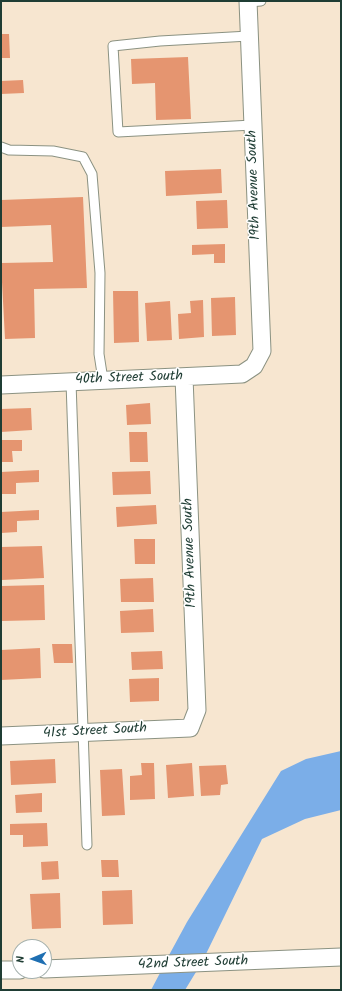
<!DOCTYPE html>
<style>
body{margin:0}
#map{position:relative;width:342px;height:991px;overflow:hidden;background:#f7e6d0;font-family:Kalam,sans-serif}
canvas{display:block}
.frame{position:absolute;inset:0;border:2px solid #1f3d34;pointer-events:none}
.north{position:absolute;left:12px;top:939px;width:40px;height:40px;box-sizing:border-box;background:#fff;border:1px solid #a5b1ae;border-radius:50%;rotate:268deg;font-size:11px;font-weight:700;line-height:16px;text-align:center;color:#1f3d34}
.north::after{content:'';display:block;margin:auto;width:14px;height:18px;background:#1f6fb2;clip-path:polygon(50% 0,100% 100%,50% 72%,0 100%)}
</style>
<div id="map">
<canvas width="342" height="991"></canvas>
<div class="frame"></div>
<div class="north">N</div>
</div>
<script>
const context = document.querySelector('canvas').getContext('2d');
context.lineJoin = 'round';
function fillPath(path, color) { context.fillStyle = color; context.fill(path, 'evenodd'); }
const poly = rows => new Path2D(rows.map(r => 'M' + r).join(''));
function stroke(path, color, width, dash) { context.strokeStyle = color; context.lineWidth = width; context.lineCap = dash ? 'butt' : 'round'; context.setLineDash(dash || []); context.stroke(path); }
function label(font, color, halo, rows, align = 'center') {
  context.font = font + ' Kalam,sans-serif'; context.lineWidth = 3; context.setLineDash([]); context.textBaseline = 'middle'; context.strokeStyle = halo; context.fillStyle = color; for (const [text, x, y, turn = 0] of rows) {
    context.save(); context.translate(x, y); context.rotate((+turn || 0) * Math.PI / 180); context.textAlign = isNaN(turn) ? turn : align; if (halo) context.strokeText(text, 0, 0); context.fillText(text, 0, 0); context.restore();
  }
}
const water = poly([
 [341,751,341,810,305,819,262,839,206,954,168,957,187,922,281,771,306,759],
 [196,972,185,990,151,990,160,973]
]);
const building = poly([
 [1,34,9,34,10,58,1,58],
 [188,57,191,119,156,120,155,83,132,84,131,59],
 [23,80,24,93,1,94,1,81],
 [221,169,222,193,166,196,165,171],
 [83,197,87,288,34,289,35,338,5,339,1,263,53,262,51,225,1,227,1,200],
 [227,200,228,228,197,229,196,201],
 [225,244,225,263,214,263,214,254,192,255,192,245],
 [113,291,138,291,139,342,114,343],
 [235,297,236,335,212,336,211,298],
 [203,300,204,337,179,339,178,314,191,313,190,301],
 [170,301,172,340,147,341,145,303],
 [150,403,151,424,127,425,126,405],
 [31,408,32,430,1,432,1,409],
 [129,432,147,432,148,462,130,462],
 [1,440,22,440,22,451,12,451,13,462,1,462],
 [39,470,39,482,16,483,16,494,1,494,1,472],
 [150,471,151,494,113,495,112,472],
 [156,505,157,524,117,527,116,507],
 [39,510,39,520,17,521,17,532,1,533,1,512],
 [134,539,155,539,155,564,135,564],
 [42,546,44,578,2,580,1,547],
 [153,578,154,602,121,602,120,579],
 [44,585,45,620,2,621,2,586],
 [153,609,154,632,121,633,120,611],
 [52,644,72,644,73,663,54,663],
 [40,648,41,678,1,680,1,650],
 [162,651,163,669,132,670,131,652],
 [159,678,159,701,130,702,129,679],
 [55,759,56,783,11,785,10,761],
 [141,763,154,763,155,799,130,800,130,776,142,775],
 [192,763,194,796,168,798,166,765],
 [226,765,228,784,221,785,220,795,201,796,199,766],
 [122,769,125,815,102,816,100,770],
 [42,793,42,812,16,813,15,795],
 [47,823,48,846,23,847,23,835,10,835,10,824],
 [101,860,118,860,119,877,102,877],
 [58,861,59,879,42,880,41,862],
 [132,890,133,924,103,925,102,891],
 [60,893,61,928,32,929,30,894]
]);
const service = poly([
 [248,2,261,1],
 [249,36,160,41,113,46,118,132,253,125],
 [1,147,9,150,53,151,83,157,92,174,100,273,99,354,103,380],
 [71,382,87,845]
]);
const minor = poly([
 [1,385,242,374,254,366,262,351,248,1],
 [1,736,190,728,197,710,184,377],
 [44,969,341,957],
 [1,970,20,970]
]);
const streetNames = [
 ["19th Avenue South",255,185,-92],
 ["40th Street South",129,379,-2],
 ["19th Avenue South",191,553,-92],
 ["41st Street South",95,732,-3],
 ["42nd Street South",193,964,-2]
];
fillPath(water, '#7baee8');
fillPath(building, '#e59570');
stroke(service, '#8b9282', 11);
stroke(minor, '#8b9282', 19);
stroke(service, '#fff', 9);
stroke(minor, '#fff', 17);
label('14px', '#1f3d34', '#fff', streetNames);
</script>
